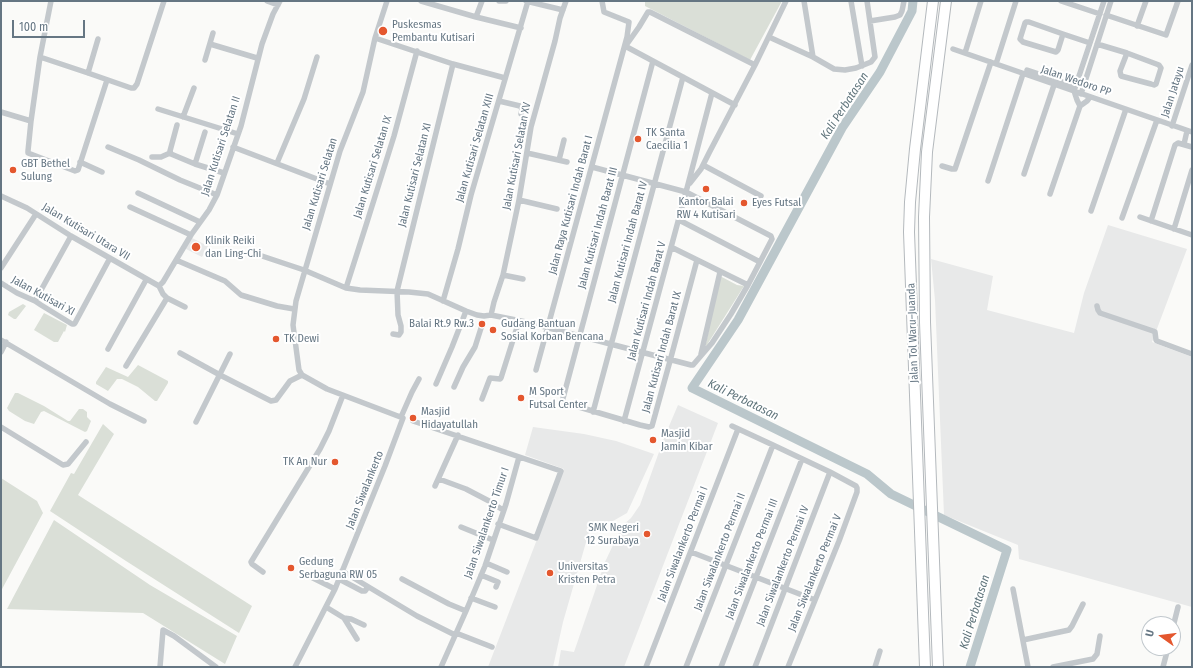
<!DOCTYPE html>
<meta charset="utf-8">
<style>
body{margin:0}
#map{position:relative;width:1193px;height:668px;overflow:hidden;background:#fafaf8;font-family:"Fira Sans Condensed",sans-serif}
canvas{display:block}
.frame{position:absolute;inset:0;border:2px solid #657683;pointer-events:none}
.north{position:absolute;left:1141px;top:616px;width:40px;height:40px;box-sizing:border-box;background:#fff;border:1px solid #c1c8cd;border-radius:50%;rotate:284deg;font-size:11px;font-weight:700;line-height:16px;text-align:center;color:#657683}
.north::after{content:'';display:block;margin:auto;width:14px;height:18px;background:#e4572e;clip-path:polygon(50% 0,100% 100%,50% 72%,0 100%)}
.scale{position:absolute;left:12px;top:20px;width:73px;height:18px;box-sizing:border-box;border:2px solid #657683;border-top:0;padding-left:5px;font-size:12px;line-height:14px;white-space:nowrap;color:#657683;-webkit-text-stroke:3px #fff;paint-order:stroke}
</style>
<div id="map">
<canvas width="1193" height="668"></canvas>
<div class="frame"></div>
<div class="north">U</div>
<div class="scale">100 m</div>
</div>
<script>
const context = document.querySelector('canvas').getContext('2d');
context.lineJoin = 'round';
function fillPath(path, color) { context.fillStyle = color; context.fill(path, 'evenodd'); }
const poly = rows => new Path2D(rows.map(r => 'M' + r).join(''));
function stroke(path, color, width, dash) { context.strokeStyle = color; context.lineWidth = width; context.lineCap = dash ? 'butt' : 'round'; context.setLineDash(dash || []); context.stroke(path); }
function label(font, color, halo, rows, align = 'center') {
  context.font = font + ' "Fira Sans Condensed",sans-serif'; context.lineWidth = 4; context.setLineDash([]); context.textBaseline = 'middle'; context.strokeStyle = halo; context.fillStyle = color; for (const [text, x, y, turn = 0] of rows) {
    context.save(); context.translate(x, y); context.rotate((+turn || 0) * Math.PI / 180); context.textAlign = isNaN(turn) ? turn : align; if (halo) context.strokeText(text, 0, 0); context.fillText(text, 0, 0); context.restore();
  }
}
const built = poly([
 [1108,225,1187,249,1152,342,1192,357,1192,607,1019,559,1018,545,944,515,935,300,931,259,993,276,987,310,1074,333,1084,293],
 [190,237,208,246,202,257,184,248],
 [678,405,718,423,624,667,558,667,561,650,574,652,605,562,622,526,631,518,640,505,664,438],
 [533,427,584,434,616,441,654,454,627,513,613,521,591,525,563,622,553,667,488,667,564,469,525,455]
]);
const green = poly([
 [645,1,782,1,750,60,645,6],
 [720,276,737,285,744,286,705,348],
 [23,304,26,306,16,319,14,319,8,315,9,312],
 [44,313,67,325,65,332,64,331,58,342,54,342,34,330],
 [138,365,168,381,168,383,157,401,155,401,138,387,122,379,117,379,108,391,96,384,96,382,106,367,128,377],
 [15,393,18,393,44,406,68,421,70,421,79,409,83,409,87,412,87,417,91,421,87,431,85,432,81,430,44,411,41,412,34,424,25,421,9,411,7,408],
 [103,424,114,434,78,495,252,606,239,633,126,561,50,511,71,473,74,474],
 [1,478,37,501,43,513,1,591],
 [54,520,150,585,237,636,225,664,143,613,7,609]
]);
const river = poly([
 [913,1,912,11,880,72,842,128,738,320,692,388,867,474,891,494,1007,550,970,667]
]);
const street = poly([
 [51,1,40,57,31,121,28,151,28,153,75,171,78,170,107,80],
 [267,1,278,5],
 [421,1,476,17,521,28],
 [499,1,506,1],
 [526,1,563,10],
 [804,1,813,57],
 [851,1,862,66],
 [1061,1,1100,14],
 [1106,15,1166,35,1178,1],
 [476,17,482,1],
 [870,21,895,17,900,15,902,11,904,1],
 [1137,26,1146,1],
 [1063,34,1058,50,1056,52,1023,42,1020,39,1025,23,1026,22,1029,22,1063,34,1090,43],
 [769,37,813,57,834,69,845,70,856,68,871,62,875,57,867,1],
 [375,38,453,64,505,78],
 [210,44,257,58],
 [627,44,639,27,648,12,650,12,755,65],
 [1097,44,1127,53,1159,65,1161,68,1156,84,1154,85,1151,84,1121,76,1120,71,1127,53],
 [625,46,735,105],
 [953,49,1192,132],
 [965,53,981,1],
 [40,57,88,73,131,88,134,88,137,84,164,1],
 [205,60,213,33],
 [653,61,562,402,640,425,649,427,652,426,670,361,697,260],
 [996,64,1016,1],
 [1027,70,1075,86],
 [88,73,98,39],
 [1081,94,1111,1],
 [499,101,520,106,522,109,521,114],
 [1080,106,1077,100,1074,91,1104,1],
 [158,109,238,134],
 [1,112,31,121],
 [183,117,194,88],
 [177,125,170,151,171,154,195,164,224,173],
 [1172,126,1192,65],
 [1184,144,1187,131],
 [108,147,139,160,180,180,217,195],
 [233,147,330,184],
 [527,153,567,162],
 [152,157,161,157,170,153],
 [559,160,564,140],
 [80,162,102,172],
 [277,163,304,99,317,57],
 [195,164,205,132],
 [703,165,761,196],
 [942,166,952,169,955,169,991,62],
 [592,167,686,192,771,236,772,239,760,262,679,220],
 [1024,174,1054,85],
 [988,181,1023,74],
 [690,183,701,169,709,153,755,65,786,1],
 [138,193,200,222],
 [1050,194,1080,106,1087,101,1090,97],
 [1,196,27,208,71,236,159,286],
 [519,200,557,209],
 [130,207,191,235],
 [1091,211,1126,109],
 [1140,217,1192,235],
 [1122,218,1157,120],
 [1151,221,1175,145,1178,143,1192,147],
 [1174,229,1192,170],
 [671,247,748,285,760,262],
 [259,255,304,270,346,288,360,290,409,292,428,294,466,311,477,315,484,316,491,315,526,322,691,365,693,365,712,343,731,314,748,285],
 [176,260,225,281,241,295,277,306,294,309],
 [1,268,36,214],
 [503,275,523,279],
 [1,283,17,293,35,301,41,305,72,324,74,324,75,323,110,258],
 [159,286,163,282,191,235,209,210,217,195,241,126,262,44,273,14,280,1],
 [159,286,163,294,167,298,185,307],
 [346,288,368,219,394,136,417,51],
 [35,301,71,236],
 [443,301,458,249,471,195,528,1],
 [1097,306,1098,310,1100,313,1153,331,1155,332,1156,340,1157,341,1192,354],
 [491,315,494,302,503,275,519,200,531,127,555,41,560,18,566,1],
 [393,334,399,335,401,332,401,326,398,315,397,291,453,64],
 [1,340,110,404,144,421],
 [108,349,146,280],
 [1,352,6,342],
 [180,353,220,375,271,401,276,400,290,381,302,375],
 [701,354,720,272],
 [126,366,167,298],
 [536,370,627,37,629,22,604,12,602,1],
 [302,375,299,370,293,325,296,301,340,151,363,92,375,38,387,1],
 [436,384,452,347,466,311],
 [454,387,463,367,475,347,482,325],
 [482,399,490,378,500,379,501,378,519,321],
 [593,412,683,77],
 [401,417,412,392,419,379],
 [413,421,561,471,536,538,498,524],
 [624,421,686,192,712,93],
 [196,422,230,354],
 [732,426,773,445,830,472,856,486,857,488,857,492,839,541,788,667],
 [1,427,63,465,68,464,86,442],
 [439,479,466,489,489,501,503,510],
 [435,486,458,435],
 [461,527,493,540],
 [691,552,815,600],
 [486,563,507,572],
 [342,571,417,616,455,635],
 [263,572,252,564,251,562,320,449,329,431,343,395],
 [305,574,335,589],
 [481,575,498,582,496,587],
 [339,579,362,591,365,591,368,587],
 [402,579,449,604,466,611],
 [1013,589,1028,667],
 [471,598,495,607],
 [326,607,344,618,357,639],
 [344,618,351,619,364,625],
 [1173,627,1178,607],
 [456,633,492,647],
 [1023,640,1069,630,1072,626,1083,604],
 [160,667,163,630,174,636,216,667],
 [295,667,335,589,385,466,403,418,327,389,302,375],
 [441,667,466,611,485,566,506,504,519,457],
 [646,667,738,429],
 [686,667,773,445],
 [721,667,802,459],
 [755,667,830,472],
 [875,667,880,651],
 [1053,667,1093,659,1097,654,1100,636],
 [1163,667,1168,648]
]);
const highway = poly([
 [925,667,909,232,910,202,915,149,933,1],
 [938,667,925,322,924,217,927,152,946,1]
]);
const markers = [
 [383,31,5,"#e4572e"],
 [638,139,4,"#e4572e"],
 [13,170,4,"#e4572e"],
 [706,189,4,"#e4572e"],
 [744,203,4,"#e4572e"],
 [196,247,5,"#e4572e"],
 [482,324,4,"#e4572e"],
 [493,330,4,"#e4572e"],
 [276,339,4,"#e4572e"],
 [521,398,4,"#e4572e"],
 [413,418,4,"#e4572e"],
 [653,440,4,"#e4572e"],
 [335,462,4,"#e4572e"],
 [647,534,4,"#e4572e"],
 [291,568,4,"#e4572e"],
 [550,573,4,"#e4572e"]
];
const poiNames = [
 ["Puskesmas",392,25],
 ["Pembantu Kutisari",392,38],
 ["TK Santa",646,133],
 ["Caecilia 1",646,146],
 ["GBT Bethel",21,164],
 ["Sulung",21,177],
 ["Kantor Balai",706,202,"center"],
 ["RW 4 Kutisari",706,215,"center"],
 ["Eyes Futsal",752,203],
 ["Klinik Reiki",205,241],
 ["dan Ling-Chi",205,254],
 ["Balai Rt.9 Rw.3",474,324,"right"],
 ["Gudang Bantuan",501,324],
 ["Sosial Korban Bencana",501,337],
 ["TK Dewi",284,339],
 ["M Sport",529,392],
 ["Futsal Center",529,405],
 ["Masjid",421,412],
 ["Hidayatullah",421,425],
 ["Masjid",661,434],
 ["Jamin Kibar",661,447],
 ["TK An Nur",327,462,"right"],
 ["SMK Negeri",639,528,"right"],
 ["12 Surabaya",639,541,"right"],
 ["Gedung",299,562],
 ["Serbaguna RW 05",299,575],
 ["Universitas",558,567],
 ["Kristen Petra",558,580]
];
const streetNames = [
 ["Jalan Wedoro PP",1076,81,19],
 ["Jalan Jatayu",1173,92,-72],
 ["Jalan Kutisari Selatan II",221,146,-72],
 ["Jalan Kutisari Selatan XIII",475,148,-74],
 ["Jalan Kutisari Selatan XV",517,156,-79],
 ["Jalan Kutisari Selatan IX",373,167,-73],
 ["Jalan Kutisari Selatan XI",415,175,-76],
 ["Jalan Kutisari Selatan",320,184,-73],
 ["Jalan Raya Kutisari Indah Barat I",571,205,-75],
 ["Jalan Kutisari Indah Barat III",598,228,-75],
 ["Jalan Kutisari Utara VII",86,232,31],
 ["Jalan Kutisari Indah Barat IV",628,242,-75],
 ["Jalan Kutisari XI",43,296,29],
 ["Jalan Kutisari Indah Barat V",647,301,-75],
 ["Jalan Tol Waru–Juanda",913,333,-92],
 ["Jalan Kutisari Indah Barat IX",662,352,-75],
 ["Jalan Siwalankerto",365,490,-68],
 ["Jalan Siwalankerto Timur I",487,523,-71],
 ["Jalan Siwalankerto Permai I",683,544,-69],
 ["Jalan Siwalankerto Permai II",720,552,-69],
 ["Jalan Siwalankerto Permai III",752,559,-69],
 ["Jalan Siwalankerto Permai IV",783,566,-69],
 ["Jalan Siwalankerto Permai V",815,573,-68]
];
const waterNames = [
 ["Kali Perbatasan",845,106,-57],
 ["Kali Perbatasan",743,400,26],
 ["Kali Perbatasan",975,612,-73]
];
fillPath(built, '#e8e9e9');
fillPath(green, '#dadfd7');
stroke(river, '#bbc7cb', 9);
stroke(highway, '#b4b9bd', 12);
stroke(street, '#c3c8cc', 5.5);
stroke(highway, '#fff', 10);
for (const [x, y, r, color] of markers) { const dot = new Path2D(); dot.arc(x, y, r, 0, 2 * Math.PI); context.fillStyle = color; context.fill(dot); stroke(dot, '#fff', 1.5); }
label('11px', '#657683', '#fff', poiNames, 'left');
label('11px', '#657683', '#fff', streetNames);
label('italic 12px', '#60757c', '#fff', waterNames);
</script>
